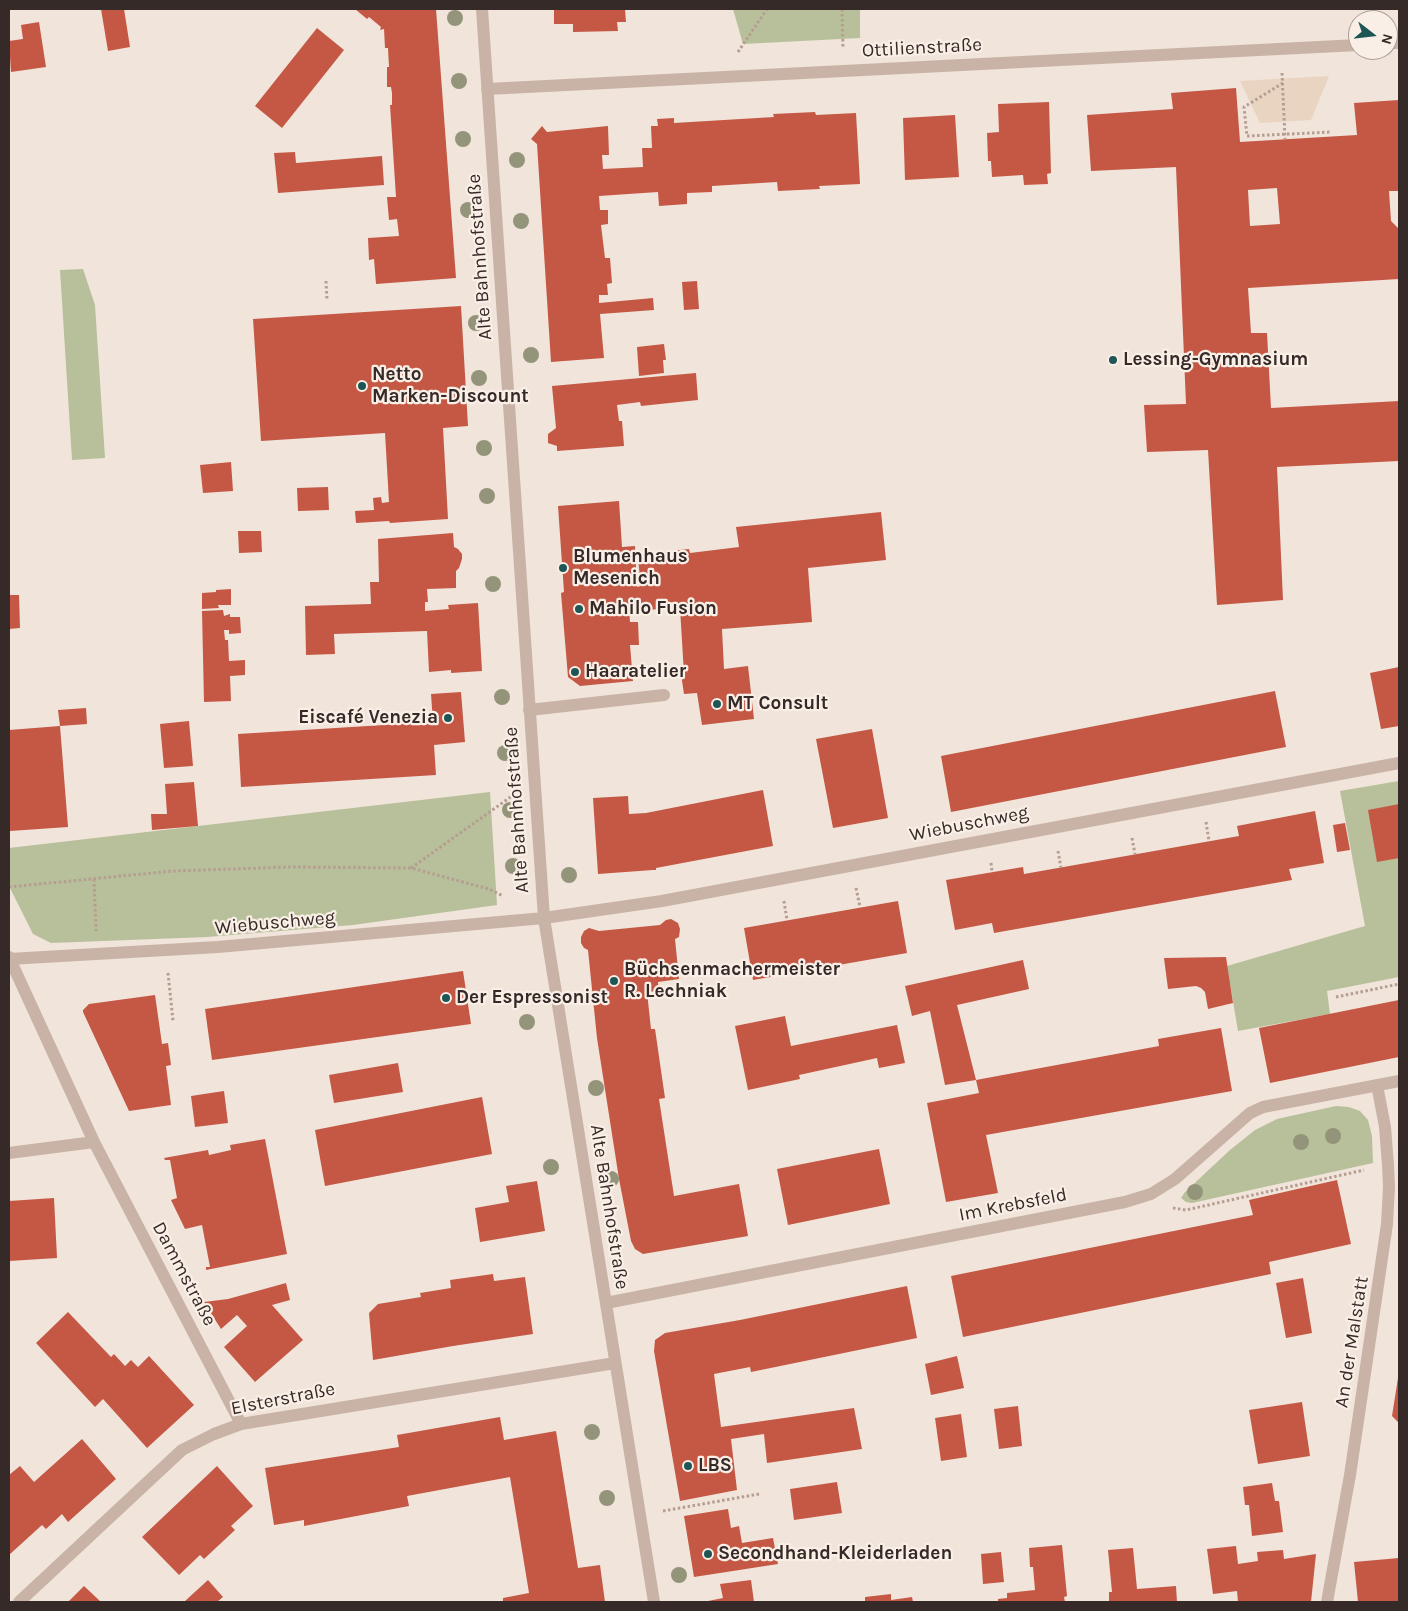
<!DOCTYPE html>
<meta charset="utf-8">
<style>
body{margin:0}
#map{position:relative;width:1408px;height:1611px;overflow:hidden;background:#f1e4da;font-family:Karla,sans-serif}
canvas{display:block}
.frame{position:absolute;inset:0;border:10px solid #352a27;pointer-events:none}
.north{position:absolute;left:1348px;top:10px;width:50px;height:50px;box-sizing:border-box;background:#f9efe6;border:1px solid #aba09a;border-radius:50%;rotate:106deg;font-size:14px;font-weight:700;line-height:20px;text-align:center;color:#352a27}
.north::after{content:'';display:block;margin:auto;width:18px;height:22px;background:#1d5654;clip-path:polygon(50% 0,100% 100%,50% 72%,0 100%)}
</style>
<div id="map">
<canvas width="1408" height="1611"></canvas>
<div class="frame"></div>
<div class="north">N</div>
</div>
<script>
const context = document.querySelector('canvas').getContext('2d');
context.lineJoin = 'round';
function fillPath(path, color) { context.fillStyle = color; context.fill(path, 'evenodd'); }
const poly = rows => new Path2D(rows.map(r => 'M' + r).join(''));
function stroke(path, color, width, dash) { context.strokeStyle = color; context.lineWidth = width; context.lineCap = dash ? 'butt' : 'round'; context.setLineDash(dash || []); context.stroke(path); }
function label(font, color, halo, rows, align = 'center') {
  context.font = font + ' Karla,sans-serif'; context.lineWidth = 4.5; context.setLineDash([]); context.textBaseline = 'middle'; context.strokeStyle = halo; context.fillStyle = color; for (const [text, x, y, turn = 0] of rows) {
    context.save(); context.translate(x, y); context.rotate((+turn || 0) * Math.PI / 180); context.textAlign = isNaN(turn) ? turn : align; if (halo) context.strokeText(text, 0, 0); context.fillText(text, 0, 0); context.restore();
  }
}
const green = poly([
 [733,9,860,9,860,38,743,44],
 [83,269,95,305,105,458,72,460,60,270],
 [1399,781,1399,977,1327,991,1330,1014,1238,1031,1227,966,1365,926,1340,791],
 [490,792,497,905,353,925,207,937,51,943,33,934,9,886,9,848],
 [1336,1106,1349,1107,1360,1111,1368,1120,1372,1136,1373,1163,1192,1203,1186,1202,1181,1198,1185,1192,1230,1150,1255,1130,1277,1119]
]);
const plaza = poly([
 [1329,76,1311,120,1260,123,1240,81]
]);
const building = poly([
 [101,9,124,9,130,47,108,51],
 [355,9,436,9,456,278,376,284,374,259,369,260,368,238,399,236,397,219,389,220,387,197,396,197,390,105,392,105,392,93,391,87,387,87,387,67,389,67,388,48,385,48,384,29,380,30,381,27,369,17,367,19],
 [554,9,625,9,626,22,617,22,618,31,573,32,573,24,554,24],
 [39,22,46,67,11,72,9,41,23,39,21,25],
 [317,28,344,50,282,128,255,106],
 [1236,88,1240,142,1357,135,1354,103,1399,100,1399,191,1389,191,1391,221,1399,229,1399,279,1248,288,1251,333,1267,333,1271,408,1399,401,1399,461,1277,467,1283,600,1217,605,1208,450,1147,452,1144,405,1186,404,1176,167,1091,171,1087,115,1173,109,1171,93],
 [1277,188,1280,224,1250,226,1248,190],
 [1049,102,1051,173,1047,174,1048,184,1024,185,1023,175,992,177,991,161,988,161,987,133,999,132,998,104],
 [815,112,816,115,856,113,860,184,819,186,820,189,778,191,777,182,712,186,712,192,687,193,687,204,659,206,658,192,599,196,600,210,608,210,608,224,601,225,605,258,610,258,612,283,607,284,608,295,599,295,599,303,653,298,654,310,600,314,604,358,551,362,537,144,531,139,542,126,547,132,608,126,609,155,602,155,603,169,643,167,642,148,652,148,651,126,658,126,657,119,674,118,674,123,774,117,773,114],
 [955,115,959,177,905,180,903,118],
 [295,152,296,163,382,156,384,185,278,193,274,153],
 [697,281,699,309,684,310,682,282],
 [461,306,468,426,443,428,448,519,390,523,389,521,356,523,355,511,374,510,373,498,381,497,382,503,389,502,385,433,261,441,253,319],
 [664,344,666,360,663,360,664,373,639,376,637,347],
 [696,373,698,400,641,406,640,402,617,405,619,421,622,421,624,446,557,451,557,446,548,443,548,434,556,428,552,386],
 [231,462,233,491,203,493,200,465],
 [328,487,329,510,298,511,297,488],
 [619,501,622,547,635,546,637,587,641,586,638,559,662,556,662,552,689,549,690,553,739,547,736,527,881,512,886,560,808,568,812,622,722,629,724,669,748,666,754,719,702,725,697,693,684,694,681,674,684,674,680,608,645,610,636,602,629,610,630,622,638,622,639,645,630,645,633,681,580,686,568,677,561,593,564,592,558,506],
 [238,531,261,531,262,552,239,553],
 [453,533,454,547,458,549,462,554,462,559,459,568,456,571,456,588,427,589,428,602,425,602,425,611,449,609,448,605,478,603,482,671,451,673,451,670,429,672,427,631,334,634,335,654,306,655,305,606,371,604,370,582,379,582,378,539],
 [231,589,231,605,218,605,219,608,202,609,202,593,216,592,216,590],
 [9,595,19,595,20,628,9,629],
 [223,610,224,616,230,614,230,617,240,617,241,633,229,634,229,630,224,630,225,640,228,640,229,661,245,660,245,675,230,676,231,701,204,702,202,611],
 [1399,667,1399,726,1381,729,1370,673],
 [1275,691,1286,747,951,812,941,756],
 [461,692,465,742,434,745,436,775,241,787,238,734,433,722,431,694],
 [86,708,87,724,60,726,58,710],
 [189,721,193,766,164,768,160,724],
 [60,726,68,827,10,831,9,808,9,730],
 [872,729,888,818,833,828,816,739],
 [194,782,198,826,152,830,151,814,167,814,165,784],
 [763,790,773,846,656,868,656,870,653,870,598,874,593,798,628,796,629,814,646,813],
 [1399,804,1399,858,1377,862,1368,810],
 [1315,811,1324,863,1289,869,1292,880,994,933,992,923,955,930,946,880,1023,867,1024,874,1239,836,1237,826],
 [1345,823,1350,850,1337,852,1333,825],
 [898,901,907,953,753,980,744,928],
 [671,919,678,923,680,929,679,937,675,939,679,979,658,982,659,991,647,992,651,1029,655,1029,665,1098,659,1099,674,1196,739,1184,748,1236,643,1254,635,1249,631,1241,619,1179,597,1038,588,950,584,948,581,943,581,937,584,931,589,928,599,931,660,925,666,920],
 [1226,957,1233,1003,1208,1009,1205,992,1201,988,1196,986,1168,989,1164,958],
 [1023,960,1029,989,957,1005,976,1080,945,1085,930,1011,912,1016,905,986],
 [463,971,471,1024,212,1060,205,1009],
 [155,995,162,1044,168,1043,171,1065,166,1066,171,1105,129,1111,83,1012,83,1010,89,1004],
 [1399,1000,1399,1057,1270,1083,1259,1028],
 [785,1016,791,1046,897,1025,905,1063,879,1068,877,1058,799,1075,800,1079,748,1090,735,1026],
 [1221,1028,1232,1091,986,1135,998,1193,946,1202,927,1103,979,1093,976,1080,1159,1046,1158,1039],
 [398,1063,403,1092,334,1103,329,1075],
 [224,1091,228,1123,195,1127,191,1096],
 [482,1097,492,1154,325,1186,315,1130],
 [265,1139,287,1254,206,1270,206,1267,210,1267,202,1225,185,1229,171,1200,177,1198,170,1160,165,1160,164,1158,208,1150,209,1155,231,1150,230,1145],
 [879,1149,890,1204,788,1225,777,1169],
 [1337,1180,1351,1244,1269,1262,1271,1274,963,1337,951,1276,1253,1215,1249,1200],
 [537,1181,545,1231,480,1242,475,1208,509,1202,506,1186],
 [54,1198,57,1258,9,1261,9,1201],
 [493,1274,494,1281,525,1277,533,1334,453,1346,373,1360,369,1313,378,1304,421,1297,420,1293,451,1288,450,1280],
 [1303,1278,1312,1333,1286,1338,1276,1283],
 [286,1283,290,1300,272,1305,303,1340,255,1382,224,1347,247,1326,237,1315,221,1329,204,1302,228,1299],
 [907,1286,917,1338,751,1372,750,1367,714,1374,721,1427,854,1408,862,1449,767,1463,764,1434,731,1439,737,1490,680,1501,654,1351,655,1340,665,1333,740,1320],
 [68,1312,111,1357,114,1354,125,1366,131,1360,138,1367,149,1356,194,1405,147,1448,103,1399,95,1407,36,1343],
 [957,1356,964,1388,931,1395,925,1364],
 [1398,1378,1399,1378,1399,1423,1392,1416],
 [1302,1402,1310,1456,1258,1464,1249,1410],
 [1018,1406,1022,1446,999,1449,994,1409],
 [961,1414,967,1457,941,1461,935,1418],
 [500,1417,504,1440,556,1431,578,1568,600,1565,605,1602,503,1602,503,1598,529,1593,510,1477,407,1496,409,1506,304,1526,304,1520,274,1525,265,1468,399,1447,397,1435],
 [82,1439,116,1479,68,1522,62,1514,46,1529,42,1525,9,1555,9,1475,20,1466,34,1482],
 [217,1466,253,1506,231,1526,235,1530,204,1559,200,1555,179,1575,142,1537],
 [837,1482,842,1513,794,1520,790,1489],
 [1272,1483,1275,1501,1279,1501,1283,1532,1252,1536,1249,1505,1245,1505,1243,1487],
 [728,1509,731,1528,739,1526,742,1543,773,1538,778,1564,694,1577,684,1516],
 [1062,1545,1067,1596,1064,1597,1065,1602,998,1602,998,1599,1007,1598,1007,1593,1035,1590,1033,1567,1030,1567,1029,1548],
 [1236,1546,1238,1564,1258,1561,1257,1552,1283,1550,1284,1559,1316,1554,1311,1602,1238,1602,1237,1591,1213,1594,1207,1549],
 [1133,1548,1137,1589,1176,1586,1177,1602,1109,1602,1109,1592,1112,1592,1108,1550],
 [1001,1552,1004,1582,983,1584,981,1554],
 [1399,1558,1399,1602,1358,1602,1354,1562],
 [208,1580,223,1597,217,1602,186,1602,185,1601],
 [751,1580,754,1602,703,1602,723,1598,720,1584],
 [84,1586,101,1602,68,1602],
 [891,1594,891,1600,912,1597,913,1602,865,1602,865,1597]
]);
const path = poly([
 [842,9,843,48],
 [738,52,767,9],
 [1282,73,1285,139],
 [1283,83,1244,107,1247,136,1332,132],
 [326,281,327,300],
 [1206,822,1209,841],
 [1132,838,1135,854],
 [1058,851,1061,868],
 [991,863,992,872],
 [411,868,512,796],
 [94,879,96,931],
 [9,887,173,871,291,867,411,868,489,889,503,896],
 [856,888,860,907],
 [784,901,787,920],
 [168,973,173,1021],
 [1336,997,1399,984],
 [1173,1208,1186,1210,1364,1170],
 [663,1511,759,1494]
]);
const lane = poly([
 [529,710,664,695]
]);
const street = poly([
 [482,9,544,918,654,1602],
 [1388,43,1399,43],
 [487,89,1358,45],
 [9,957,94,1142,241,1424],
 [9,959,218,947,544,918,662,901,1399,763],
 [9,1153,94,1142],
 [606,1303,1125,1202,1151,1194,1175,1179,1250,1113,1263,1107,1399,1081],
 [19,1602,182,1450,214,1434,241,1424,615,1363],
 [1327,1602,1350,1475,1387,1224,1389,1187,1388,1165,1385,1127,1377,1085]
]);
const trees = [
 [455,18],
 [459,81],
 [463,139],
 [517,160],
 [468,210],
 [521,221],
 [476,323],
 [531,355],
 [479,378],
 [484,448],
 [487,496],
 [493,584],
 [502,697],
 [505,753],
 [510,810],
 [513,866],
 [569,875],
 [527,1022],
 [596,1088],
 [1333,1136],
 [1301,1142],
 [551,1167],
 [611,1179],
 [1195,1192],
 [592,1432],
 [607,1498],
 [679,1575]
];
const markers = [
 [1113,360,5,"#1d5654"],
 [362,386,5,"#1d5654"],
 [563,568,5,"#1d5654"],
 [579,609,5,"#1d5654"],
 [575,672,5,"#1d5654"],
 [717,704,5,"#1d5654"],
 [448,718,5,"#1d5654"],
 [614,981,5,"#1d5654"],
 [446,998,5,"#1d5654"],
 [688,1466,5,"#1d5654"],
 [708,1554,5,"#1d5654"]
];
const streetNames = [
 ["Ottilienstraße",922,48,-3],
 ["Alte Bahnhofstraße",480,257,-94],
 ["Alte Bahnhofstraße",517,810,-94],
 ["Wiebuschweg",969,824,-11],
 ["Wiebuschweg",275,923,-5],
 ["Im Krebsfeld",1013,1205,-11],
 ["Alte Bahnhofstraße",609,1207,81],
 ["Dammstraße",184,1274,62],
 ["An der Malstatt",1352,1342,-81],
 ["Elsterstraße",283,1399,-11]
];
const poiNames = [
 ["Lessing-Gymnasium",1123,360],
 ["Netto",372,375],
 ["Marken-Discount",372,397],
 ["Blumenhaus",573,557],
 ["Mesenich",573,579],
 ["Mahilo Fusion",589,609],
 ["Haaratelier",585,672],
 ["MT Consult",727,704],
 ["Eiscafé Venezia",438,718,"right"],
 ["Büchsenmachermeister",624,970],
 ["R. Lechniak",624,992],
 ["Der Espressonist",456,998],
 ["LBS",698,1466],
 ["Secondhand-Kleiderladen",718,1554]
];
fillPath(green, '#b7c09a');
fillPath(plaza, '#e9d4c1');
fillPath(building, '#c45845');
stroke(path, '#b59d91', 3, [2.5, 2.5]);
stroke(lane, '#c9b3a6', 12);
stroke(street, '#c9b3a6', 12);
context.fillStyle = '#94947a';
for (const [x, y] of trees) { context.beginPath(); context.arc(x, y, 8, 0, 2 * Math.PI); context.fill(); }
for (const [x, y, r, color] of markers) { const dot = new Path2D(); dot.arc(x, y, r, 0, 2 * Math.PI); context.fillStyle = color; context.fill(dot); stroke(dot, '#f9efe6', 2); }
label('19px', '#352a27', '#f9efe6', streetNames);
label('bold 19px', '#352a27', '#f9efe6', poiNames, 'left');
</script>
